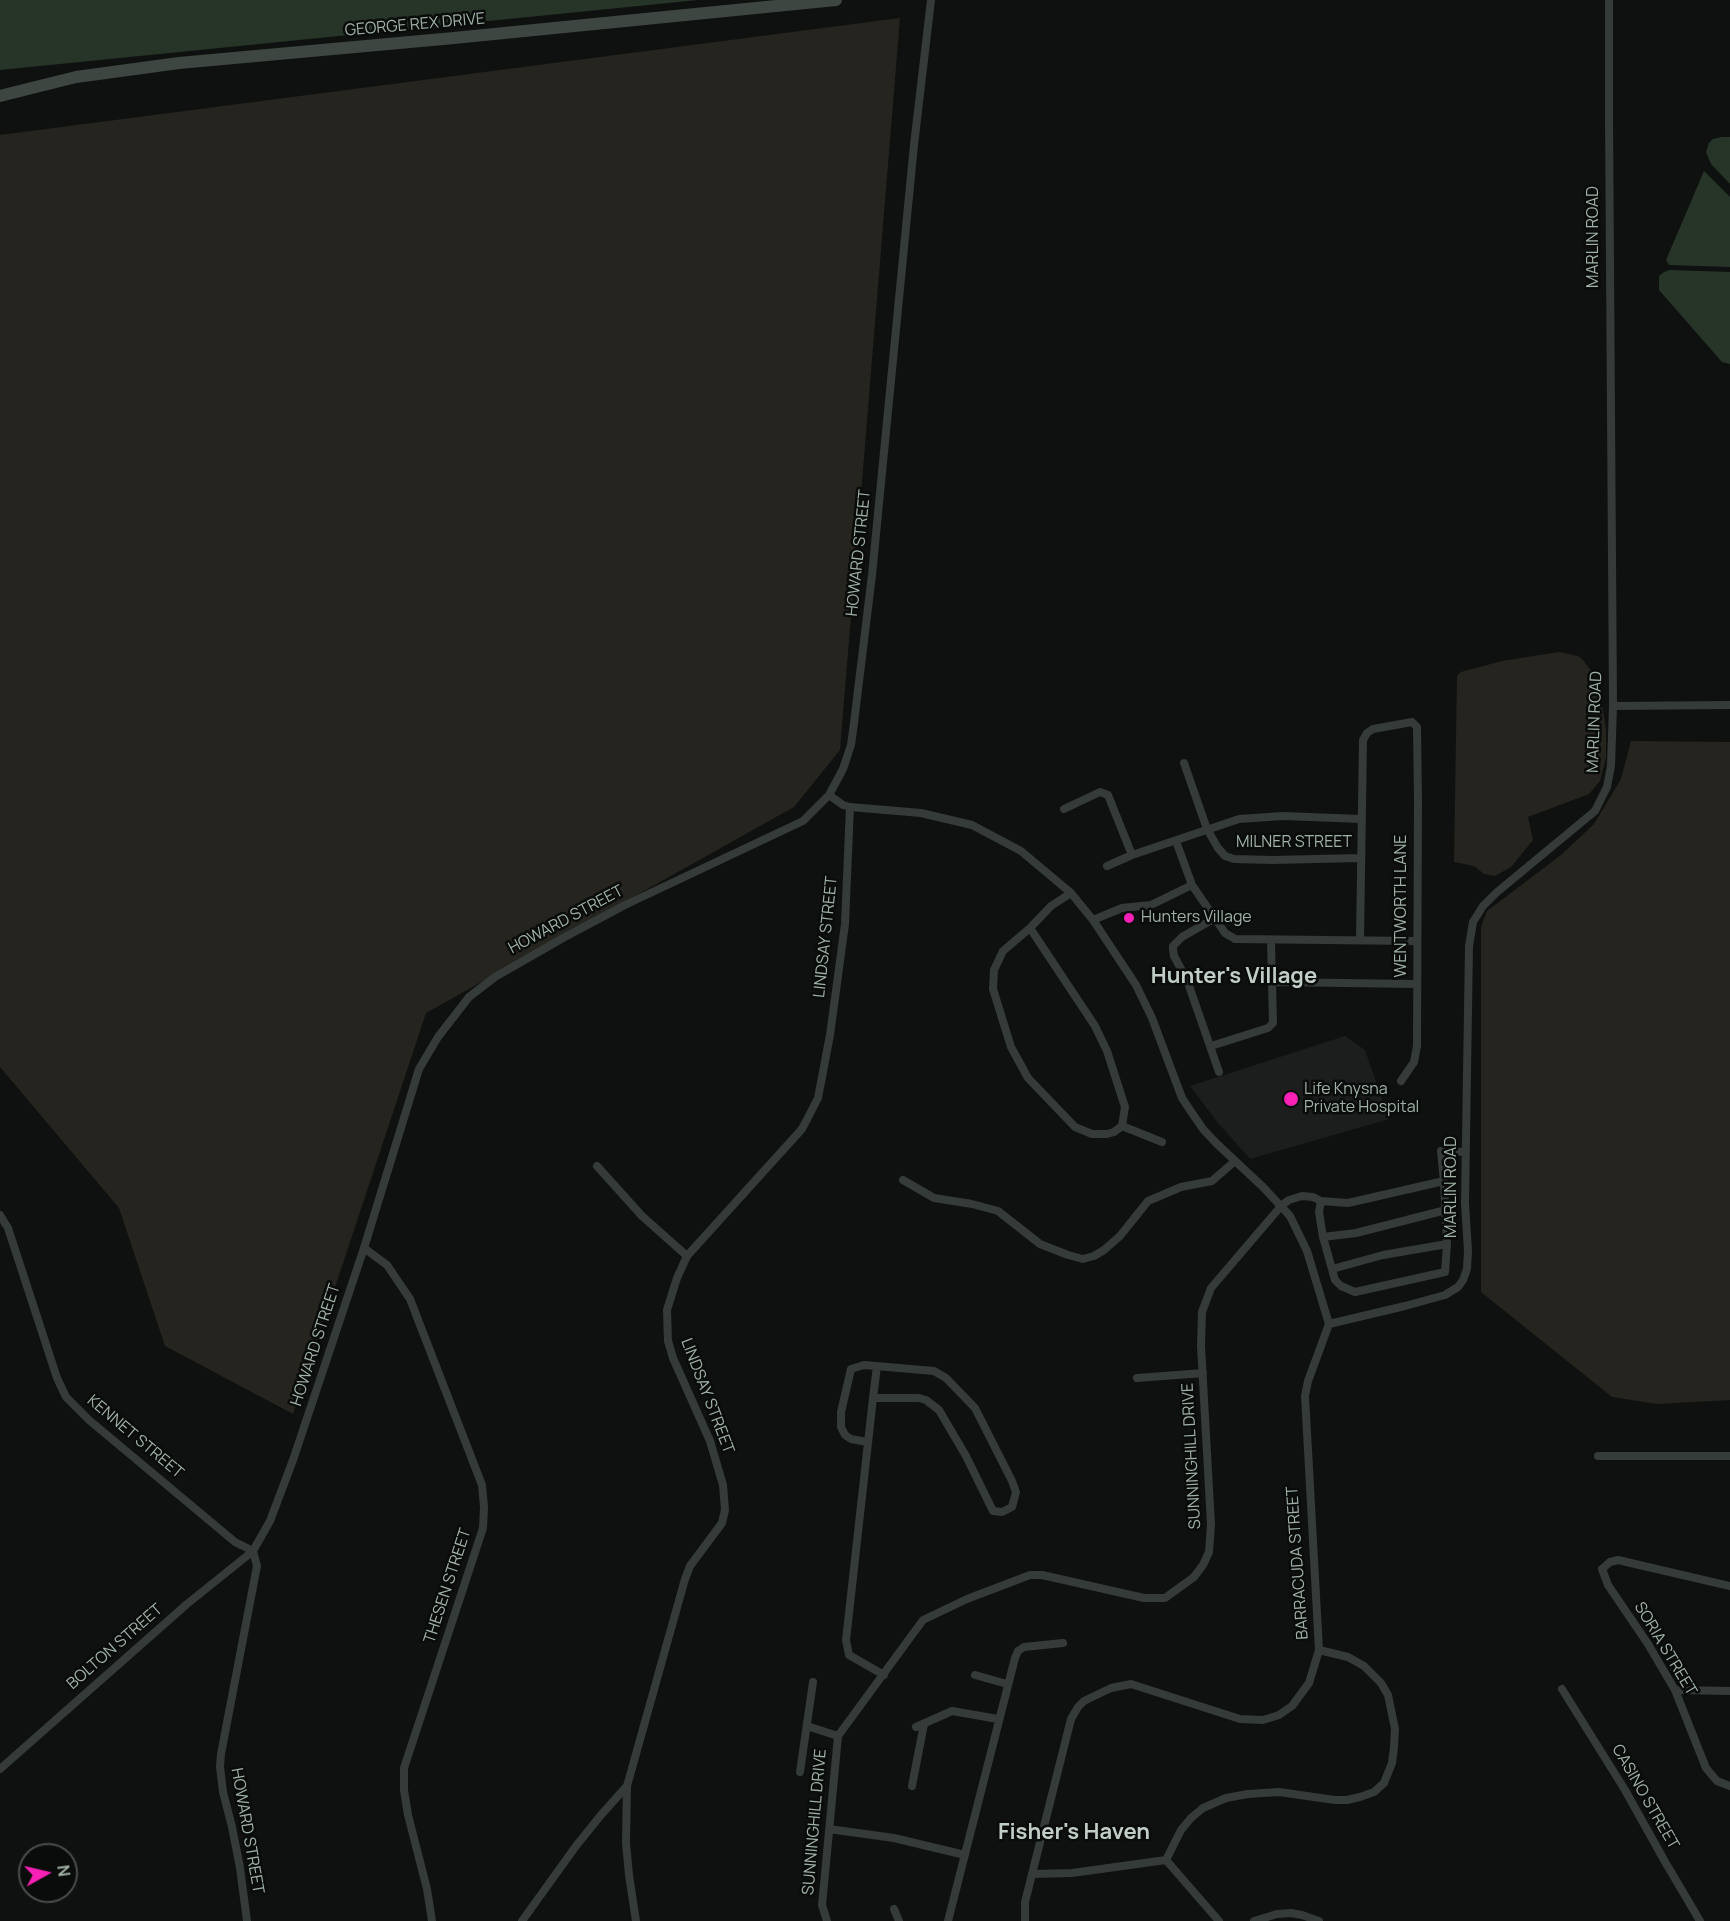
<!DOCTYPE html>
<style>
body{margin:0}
#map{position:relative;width:1730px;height:1921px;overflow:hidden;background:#0f1110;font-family:Manrope,sans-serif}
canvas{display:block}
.north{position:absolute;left:18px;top:1843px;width:60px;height:60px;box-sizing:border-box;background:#0a0c0b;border:2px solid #464e49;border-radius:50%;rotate:82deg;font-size:16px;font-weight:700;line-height:24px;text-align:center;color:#a0b2a6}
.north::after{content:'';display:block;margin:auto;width:21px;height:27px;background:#f920b5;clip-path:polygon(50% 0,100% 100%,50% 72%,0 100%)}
</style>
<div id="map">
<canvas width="1730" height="1921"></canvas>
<div class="north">N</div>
</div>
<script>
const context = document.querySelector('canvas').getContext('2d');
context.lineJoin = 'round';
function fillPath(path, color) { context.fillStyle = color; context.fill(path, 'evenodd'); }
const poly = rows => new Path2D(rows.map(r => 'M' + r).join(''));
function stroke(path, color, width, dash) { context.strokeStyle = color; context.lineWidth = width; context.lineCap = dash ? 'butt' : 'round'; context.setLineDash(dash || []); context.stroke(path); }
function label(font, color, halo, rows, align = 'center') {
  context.font = font + ' Manrope,sans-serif'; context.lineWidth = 5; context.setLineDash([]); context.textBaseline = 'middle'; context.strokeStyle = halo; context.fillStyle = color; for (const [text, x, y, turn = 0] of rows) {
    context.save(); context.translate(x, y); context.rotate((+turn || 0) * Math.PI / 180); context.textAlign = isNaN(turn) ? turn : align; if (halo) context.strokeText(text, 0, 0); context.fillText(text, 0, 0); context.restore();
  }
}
const built = poly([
 [1345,1036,1365,1050,1389,1119,1250,1159,1218,1123,1190,1086]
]);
const green = poly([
 [900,18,840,750,794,807,426,1013,293,1414,165,1346,119,1208,0,1067,0,135],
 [1559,652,1578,656,1583,660,1591,671,1602,704,1606,729,1606,758,1600,781,1589,794,1528,817,1533,840,1511,867,1495,876,1484,874,1474,866,1454,862,1457,676,1461,672,1502,661],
 [1631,741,1730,742,1730,1400,1657,1404,1612,1397,1481,1292,1481,927,1487,911,1561,855,1594,824,1621,779]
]);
const water = poly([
 [0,0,698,0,0,70],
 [1721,137,1730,137,1730,184,1711,164,1706,152,1709,143,1713,139],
 [1704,171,1730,197,1730,267,1669,265,1666,260],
 [1670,270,1730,272,1730,364,1722,362,1659,290,1659,276,1664,272]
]);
const street = poly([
 [1613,706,1730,705],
 [1184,763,1207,829,1218,848,1225,856,1234,859,1272,860,1361,858],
 [829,795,843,805,850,807,921,813,972,825,1021,851,1071,893,1093,920,1136,985,1152,1018,1182,1098,1192,1113,1203,1129,1216,1143,1263,1187,1290,1216,1307,1251,1329,1324],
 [1064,809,1100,792,1108,795,1132,855],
 [1176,841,1192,885,1225,933,1235,939,1416,941],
 [1107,866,1132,855,1239,819,1283,816,1361,819],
 [1215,918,1182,937,1173,946,1173,950,1174,956,1187,980,1219,1072],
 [1093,920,1122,908,1151,905,1192,885],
 [1030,928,1095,1026,1107,1051,1125,1107,1122,1126,1114,1132,1107,1134,1092,1134,1075,1127,1028,1078,1011,1047,993,989,994,970,1003,951,1030,928,1051,906,1071,893],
 [1360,940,1363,740,1367,733,1373,729,1412,722,1417,727,1418,800,1417,1046,1414,1062,1401,1081],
 [1271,982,1417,984],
 [1211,1046,1268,1028,1273,1023,1271,941],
 [1122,1126,1162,1142],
 [597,1166,642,1216,687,1256],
 [903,1180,934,1198,972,1204,998,1211,1040,1244,1068,1255,1083,1259,1094,1256,1104,1250,1120,1236,1148,1201,1181,1187,1212,1181,1235,1161],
 [1444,1181,1441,1151,1466,1152],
 [0,1215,8,1228,57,1378,66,1397,89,1420,235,1542,253,1551],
 [1323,1237,1356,1233,1446,1210],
 [364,1248,387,1265,410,1299,482,1485,484,1507,483,1528,404,1768,404,1790,408,1815,427,1889,432,1921],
 [1332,1269,1383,1255,1447,1244],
 [1329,1324,1405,1306,1445,1295,1458,1287,1463,1280,1467,1269,1468,1251,1465,1203,1469,946,1473,922,1483,906,1496,893,1595,811,1607,787,1611,766,1613,706,1609,115,1609,0],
 [1137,1378,1203,1373],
 [873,1398,877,1366],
 [867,1442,851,1439,845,1435,841,1427,841,1412,851,1369,864,1365,934,1371,946,1378,975,1408,1012,1481,1016,1492,1012,1507,1002,1512,993,1511,966,1456,939,1410,926,1400,919,1398,873,1398,846,1640,849,1655,884,1675],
 [1598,1456,1730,1456],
 [1730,1586,1618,1560,1610,1562,1602,1569,1608,1585,1648,1644,1675,1690,1706,1768,1717,1781,1730,1786],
 [975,1675,1007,1684],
 [1562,1689,1625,1790,1664,1860,1700,1921],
 [1675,1690,1730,1691],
 [807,1726,838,1736],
 [916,1727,952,1711,998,1719],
 [0,1769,187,1604,253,1551,270,1521,293,1460,364,1248,419,1069,438,1037,469,997,495,977,563,938,625,905,803,821,829,795,843,769,851,745,854,723,872,575,914,145,931,0],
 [800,1772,813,1682],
 [912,1786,924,1724],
 [829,1829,894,1838,965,1855],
 [1166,1860,1181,1830,1191,1818,1203,1808,1226,1798,1248,1794,1279,1792,1335,1800,1347,1800,1360,1797,1374,1792,1384,1783,1392,1763,1394,1747,1395,1729,1388,1695,1381,1683,1364,1666,1348,1657,1319,1650],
 [1166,1860,1219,1921],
 [1032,1874,1072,1873,1166,1860],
 [894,1909,899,1921],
 [247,1921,240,1868,232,1827,223,1792,220,1767,221,1754,257,1566,253,1551],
 [522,1921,576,1846,601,1815,627,1786],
 [636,1921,629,1875,626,1843,627,1786,685,1579,690,1566,722,1523,725,1510,723,1485,710,1441,673,1358,668,1341,667,1310,677,1278,687,1256,802,1129,818,1098,830,1035,845,924,850,807],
 [827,1921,822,1905,823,1895,838,1736,923,1620,967,1599,1030,1575,1042,1575,1144,1598,1165,1598,1194,1577,1203,1565,1209,1552,1211,1524,1201,1346,1202,1312,1211,1288,1282,1205,1289,1200,1302,1196,1313,1197,1321,1201,1348,1203,1444,1181,1447,1244,1445,1272,1355,1292,1341,1286,1335,1280,1323,1237,1319,1212,1321,1201],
 [948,1921,1015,1658,1018,1651,1024,1647,1063,1643],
 [1025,1921,1025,1902,1071,1719,1078,1707,1084,1701,1111,1688,1131,1684,1240,1719,1263,1720,1279,1715,1292,1706,1309,1683,1319,1650,1305,1396,1308,1381,1329,1324],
 [1254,1921,1277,1914,1291,1913,1302,1915,1319,1921]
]);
const secondary = poly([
 [0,96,76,77,179,63,454,38,836,0]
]);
const markers = [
 [1129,918,6,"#f920b5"],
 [1291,1099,8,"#f920b5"]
];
const streetNames = [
 ["GEORGE REX DRIVE",415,25,-5],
 ["MARLIN ROAD",1594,237,-90],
 ["HOWARD STREET",859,553,-84],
 ["MARLIN ROAD",1595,722,-88],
 ["MILNER STREET",1294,843],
 ["WENTWORTH LANE",1402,906,-90],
 ["HOWARD STREET",566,920,-28],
 ["LINDSAY STREET",826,937,-84],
 ["MARLIN ROAD",1452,1187,-90],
 ["HOWARD STREET",316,1345,-72],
 ["LINDSAY STREET",707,1396,69],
 ["KENNET STREET",135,1437,40],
 ["SUNNINGHILL DRIVE",1192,1456,-93],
 ["BARRACUDA STREET",1298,1563,-94],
 ["THESEN STREET",448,1586,-72],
 ["BOLTON STREET",115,1647,-41],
 ["SORIA STREET",1665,1649,59],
 ["CASINO STREET",1645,1797,60],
 ["SUNNINGHILL DRIVE",815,1822,-85],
 ["HOWARD STREET",247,1831,80]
];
const poiNames = [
 ["Hunters Village",1141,918],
 ["Life Knysna",1304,1090],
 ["Private Hospital",1304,1108]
];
const districtNames = [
 ["Hunter's Village",1234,977],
 ["Fisher's Haven",1074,1833]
];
fillPath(built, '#1b1e1d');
fillPath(green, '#26241e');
fillPath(water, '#263527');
stroke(street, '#343b38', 8);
stroke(secondary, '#3e4641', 12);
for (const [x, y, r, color] of markers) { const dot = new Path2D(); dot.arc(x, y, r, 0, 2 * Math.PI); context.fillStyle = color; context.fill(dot); stroke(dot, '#0a0c0b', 2); }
label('16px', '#a0b2a6', '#0a0c0b', streetNames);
label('16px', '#a0b2a6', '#0a0c0b', poiNames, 'left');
label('bold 22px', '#c1cec6', '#0a0c0b', districtNames);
</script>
